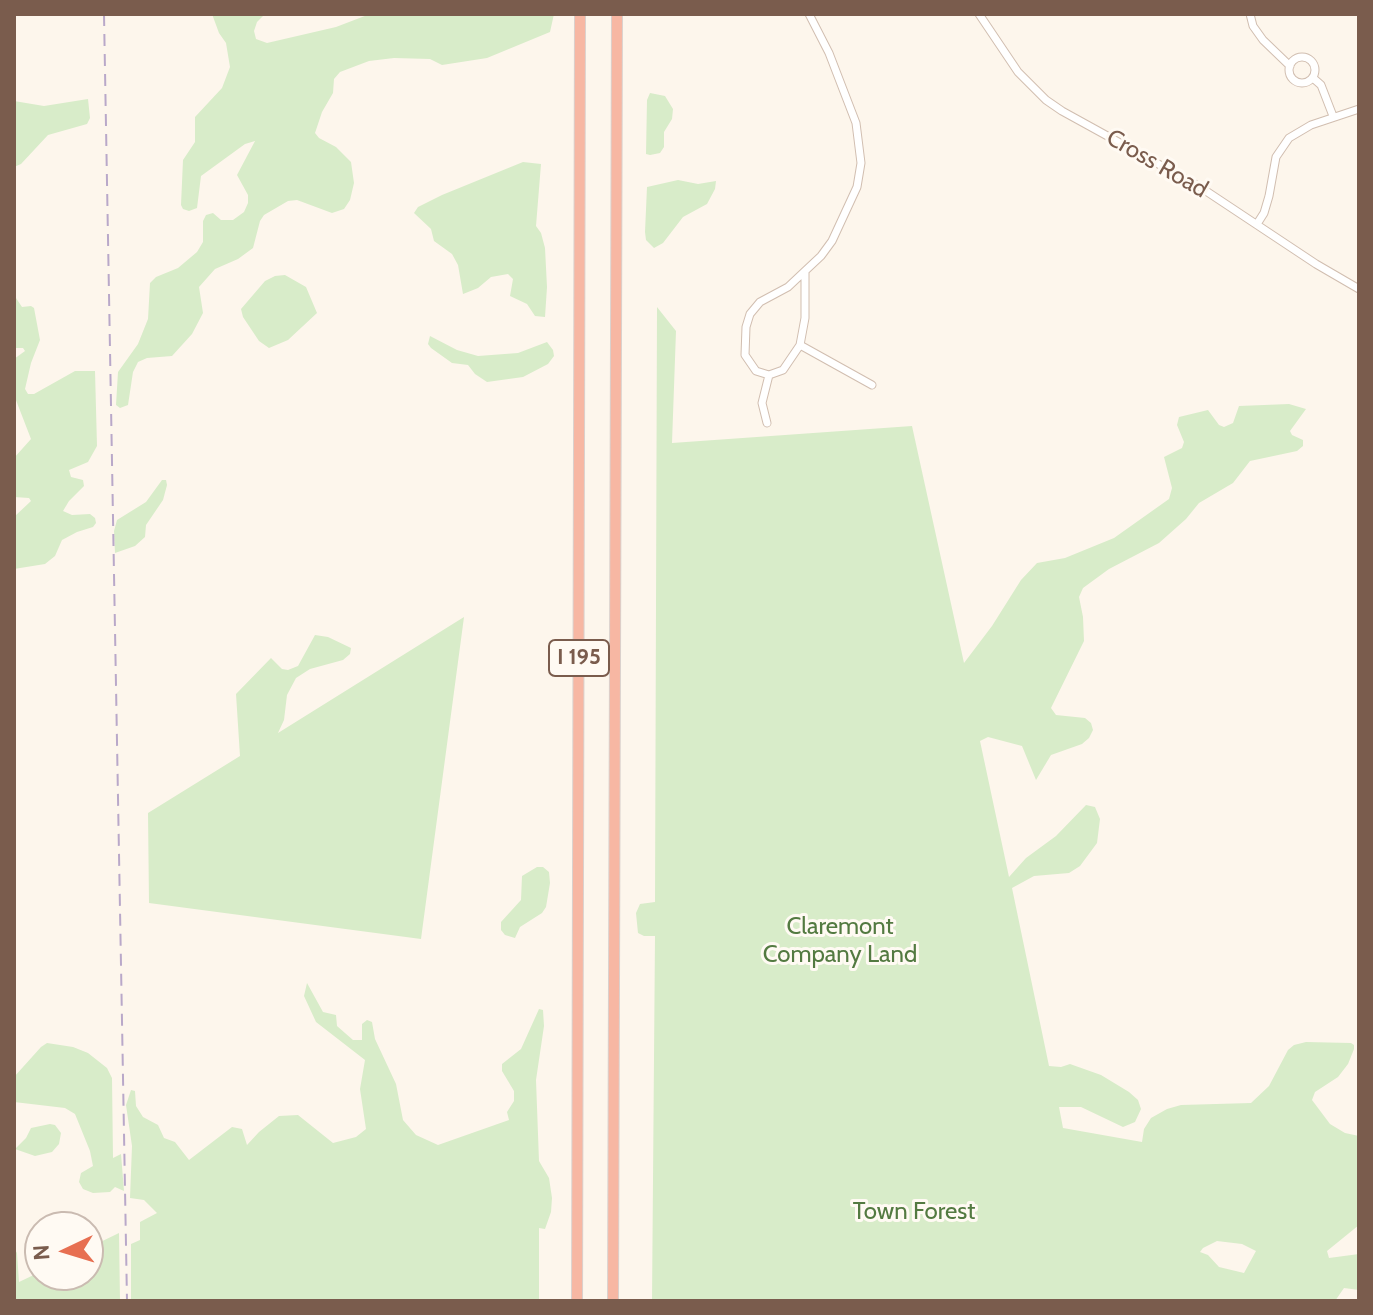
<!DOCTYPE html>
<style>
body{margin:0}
#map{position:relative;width:1373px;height:1315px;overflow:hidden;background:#fdf6ec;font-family:Cabin,sans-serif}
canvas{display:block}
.frame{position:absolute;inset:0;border:16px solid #7a5c4d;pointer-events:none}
.north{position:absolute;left:24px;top:1211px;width:80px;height:80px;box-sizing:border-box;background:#fffaf3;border:2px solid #cabbb1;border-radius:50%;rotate:266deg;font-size:22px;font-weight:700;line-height:32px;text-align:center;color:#7a5c4d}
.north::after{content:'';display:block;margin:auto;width:28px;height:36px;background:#e76f51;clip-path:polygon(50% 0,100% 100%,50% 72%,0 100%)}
</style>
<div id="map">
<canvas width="1373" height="1315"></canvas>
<div class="frame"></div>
<div class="north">N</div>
</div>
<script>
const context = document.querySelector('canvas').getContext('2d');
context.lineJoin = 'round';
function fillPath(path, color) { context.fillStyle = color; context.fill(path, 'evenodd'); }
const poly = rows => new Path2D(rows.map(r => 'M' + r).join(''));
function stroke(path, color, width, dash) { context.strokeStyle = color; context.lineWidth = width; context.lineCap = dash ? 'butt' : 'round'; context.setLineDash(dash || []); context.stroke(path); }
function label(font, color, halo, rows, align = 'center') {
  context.font = font + ' Cabin,sans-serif'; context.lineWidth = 6; context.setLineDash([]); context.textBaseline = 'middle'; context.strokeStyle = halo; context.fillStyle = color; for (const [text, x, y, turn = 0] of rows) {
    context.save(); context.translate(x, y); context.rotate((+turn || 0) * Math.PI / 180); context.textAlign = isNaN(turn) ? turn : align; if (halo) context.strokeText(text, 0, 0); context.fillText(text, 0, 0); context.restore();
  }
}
const green = poly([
 [212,14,265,14,257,22,254,31,256,39,267,43,336,27,370,14,554,14,550,32,487,58,442,65,430,59,394,58,369,61,340,72,334,79,333,93,322,112,315,133,319,138,336,147,351,162,354,183,350,200,344,209,332,213,297,200,288,201,264,215,260,221,253,248,238,259,215,269,199,287,203,313,192,334,172,356,147,358,138,362,133,372,128,405,120,408,116,405,118,372,138,344,148,319,150,283,156,277,178,268,197,252,203,242,203,221,206,215,213,213,221,220,233,220,244,212,248,203,248,195,237,175,255,141,245,144,201,176,197,208,189,211,183,209,181,205,183,160,195,142,195,117,222,88,230,67,226,43,219,33],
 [650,93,665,96,673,109,672,119,664,132,664,147,660,153,650,155,646,154,647,100],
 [88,99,90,118,87,124,48,135,21,164,14,167,14,101,44,106],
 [523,162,541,164,536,226,541,233,545,248,547,287,545,317,535,316,527,304,510,296,513,279,508,274,491,277,478,288,463,294,458,265,452,254,434,241,431,229,414,213,418,207,442,195],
 [678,180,698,184,716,181,715,189,707,204,683,217,663,243,654,248,646,240,645,232,647,187],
 [285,275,306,287,317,313,288,340,269,348,259,341,243,317,241,309,265,281,275,276],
 [14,295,22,307,31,306,34,308,40,340,31,363,25,389,28,394,34,394,75,371,95,371,97,446,88,462,69,470,71,477,83,480,84,486,69,501,63,511,72,515,90,514,95,518,96,523,93,527,77,532,62,540,55,556,45,564,14,569,14,517,31,501,29,498,14,497,14,458,31,439,14,395,14,359,25,351,23,348,14,348],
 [657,307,676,331,672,443,912,426,964,663,992,626,1021,580,1037,563,1065,558,1114,538,1169,499,1172,488,1164,457,1182,448,1184,442,1177,425,1179,417,1208,410,1219,425,1224,427,1233,423,1239,406,1289,404,1306,409,1290,431,1292,435,1303,440,1303,446,1297,451,1250,461,1233,483,1199,503,1186,519,1159,543,1109,569,1083,588,1079,597,1083,617,1084,641,1051,708,1056,715,1085,718,1091,723,1093,730,1089,738,1082,744,1051,755,1036,780,1022,746,988,737,980,741,1009,877,1026,858,1056,836,1086,805,1095,807,1100,819,1097,843,1080,866,1069,873,1034,876,1012,888,1049,1066,1061,1067,1070,1064,1101,1075,1129,1092,1138,1100,1141,1109,1135,1122,1123,1127,1081,1107,1059,1107,1063,1128,1142,1142,1144,1129,1151,1118,1167,1109,1181,1105,1251,1103,1269,1086,1288,1050,1294,1045,1306,1042,1351,1043,1354,1045,1354,1049,1348,1064,1338,1077,1315,1092,1312,1100,1330,1124,1345,1133,1359,1136,1359,1225,1327,1251,1329,1258,1359,1254,1359,1290,1344,1288,1335,1301,652,1301,655,936,644,936,638,933,636,913,640,904,655,902],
 [1217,1241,1242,1244,1256,1251,1244,1273,1219,1267,1208,1255,1200,1252,1203,1248],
 [430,336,457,350,478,356,518,353,547,342,553,350,554,356,548,364,523,377,487,382,475,374,468,365,452,363,431,348,428,344],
 [162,480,166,480,167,485,163,500,146,525,145,537,135,546,115,553,114,531,117,520,146,502],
 [464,617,421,939,149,903,148,813,240,756,236,694,271,658,282,669,288,670,298,666,315,635,328,637,351,648,350,654,343,660,310,669,296,678,287,695,284,720,278,733],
 [537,867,543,867,549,872,550,883,546,907,542,913,520,927,515,938,505,935,501,930,501,922,521,900,522,876],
 [307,983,323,1012,336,1015,337,1026,353,1040,362,1040,362,1024,367,1020,372,1022,375,1039,396,1084,403,1120,416,1135,438,1145,509,1120,507,1112,514,1101,514,1091,502,1071,502,1064,521,1049,539,1009,543,1010,544,1026,536,1080,539,1161,549,1178,552,1198,551,1212,545,1229,539,1228,539,1301,131,1301,131,1244,140,1240,140,1222,157,1213,144,1200,130,1198,132,1146,126,1105,131,1090,135,1091,136,1106,143,1117,158,1125,164,1138,175,1142,189,1160,232,1127,242,1129,247,1145,259,1132,279,1116,298,1115,333,1143,356,1137,366,1129,360,1089,365,1060,316,1022,304,996],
 [47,1043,73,1047,88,1053,107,1068,112,1078,113,1158,121,1154,124,1191,115,1187,110,1192,93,1193,83,1189,79,1182,81,1173,93,1166,90,1151,75,1114,65,1108,14,1102,14,1077,41,1047],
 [50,1124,55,1125,61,1133,59,1144,52,1152,35,1156,15,1149,26,1138,31,1128],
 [119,1233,120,1301,14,1301,14,1248,17,1253,19,1282,40,1272,40,1275,88,1275,88,1248]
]);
const minor = poly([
 [979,14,1018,72,1046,100,1062,111,1200,187,1316,264,1359,289],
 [1250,14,1253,26,1263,40,1290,66],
 '1289 70a13 13 0 1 1 26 0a13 13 0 1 1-26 0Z',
 [1313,78,1321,85,1333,116],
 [1257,224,1264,213,1269,196,1276,157,1289,138,1311,125,1359,109],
 [805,271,788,287,760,302,750,314,746,327,745,355,756,371,769,375,783,370,800,345,805,318,805,271,821,256,832,241,857,187,861,163,856,123,829,53,809,14],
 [800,345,872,385],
 [767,423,762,403,769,375]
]);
const highway = poly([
 [577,1301,580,14],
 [613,1301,617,14]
]);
const rail = poly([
 [104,14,127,1301]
]);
const shields = [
 [579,658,60]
];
const shieldNames = [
 ["I 195",579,658]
];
const streetNames = [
 ["Cross Road",1157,164,30]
];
const parkNames = [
 ["Claremont",840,927],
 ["Company Land",840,955],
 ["Town Forest",914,1212]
];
fillPath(green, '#d8ecc9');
stroke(minor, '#d1beb0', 9);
stroke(highway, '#dad1cd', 12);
stroke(minor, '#fff', 7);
stroke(highway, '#f7b7a3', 10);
stroke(rail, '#b9a8c9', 2, [12, 8]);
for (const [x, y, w] of shields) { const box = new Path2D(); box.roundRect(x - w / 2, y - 18, w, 36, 6); context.fillStyle = '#fffaf3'; context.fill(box); stroke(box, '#7a5c4d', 2); }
label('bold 22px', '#7a5c4d', null, shieldNames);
label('24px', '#7a5c4d', '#fffaf3', streetNames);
label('24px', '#537a41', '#fffaf3', parkNames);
</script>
